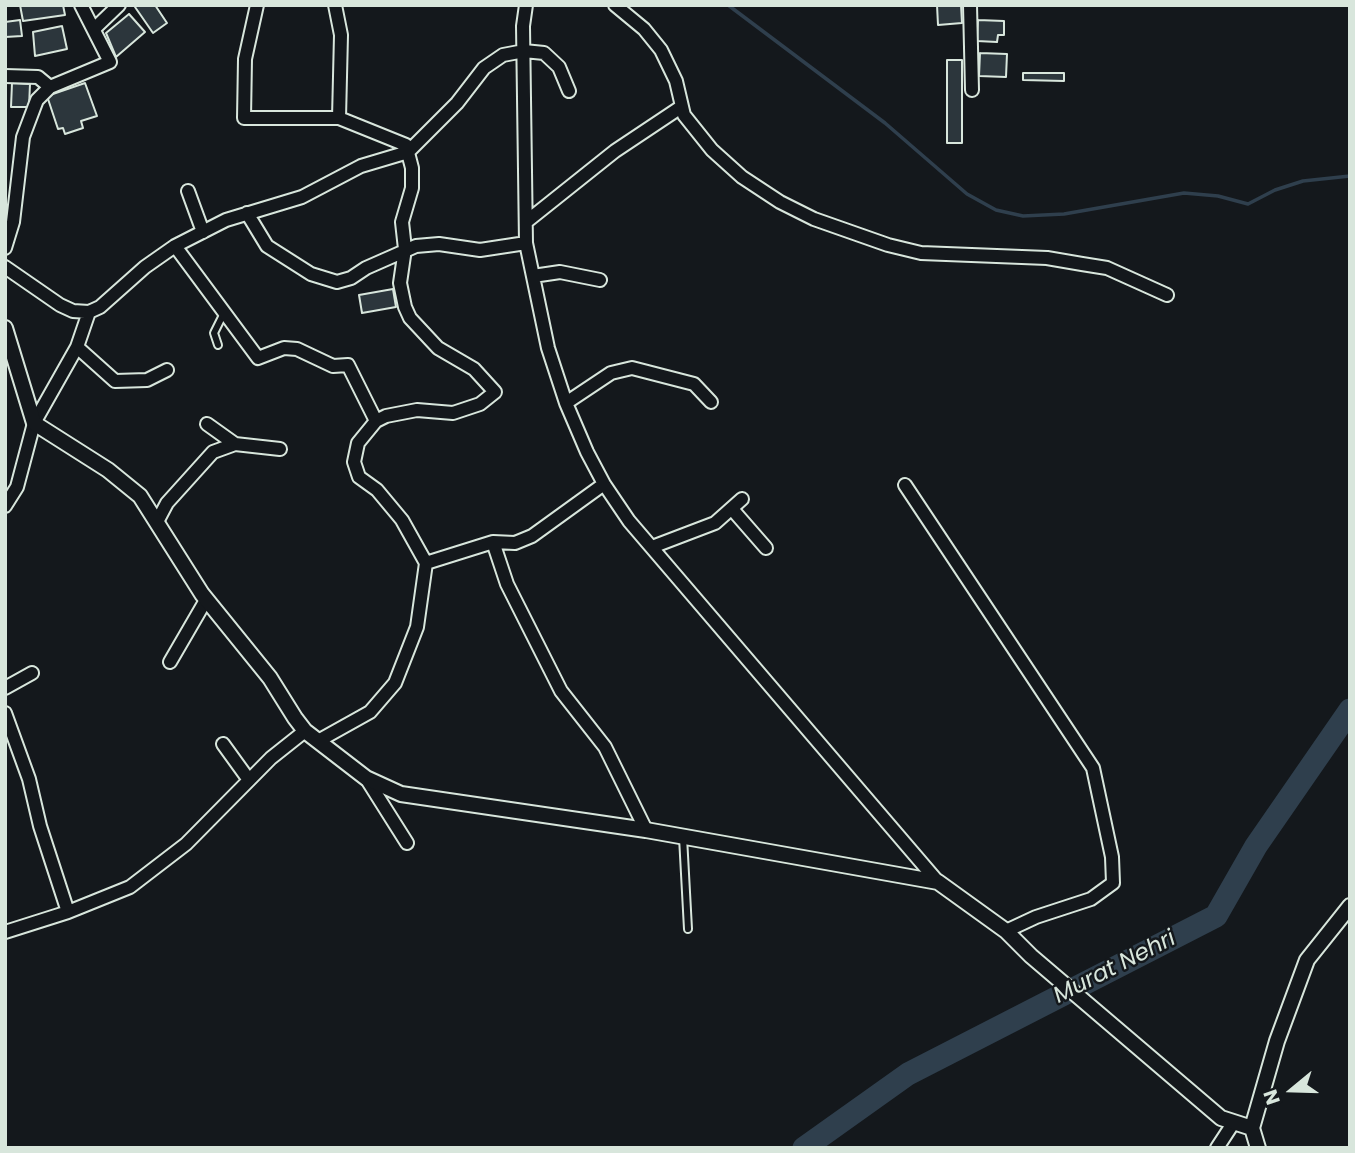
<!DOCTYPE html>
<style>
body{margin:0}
#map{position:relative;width:1355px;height:1153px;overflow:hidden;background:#14181c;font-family:Poppins,sans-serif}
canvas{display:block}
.frame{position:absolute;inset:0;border:7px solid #d8e6dc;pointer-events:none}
.north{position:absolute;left:1257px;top:1055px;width:70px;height:70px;-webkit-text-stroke:5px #14181c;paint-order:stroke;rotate:251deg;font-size:19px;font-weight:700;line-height:28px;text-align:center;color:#d8e6dc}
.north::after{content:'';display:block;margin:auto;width:24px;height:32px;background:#d8e6dc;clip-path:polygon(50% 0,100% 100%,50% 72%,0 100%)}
</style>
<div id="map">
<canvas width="1355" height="1153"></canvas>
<div class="frame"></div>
<div class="north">N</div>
</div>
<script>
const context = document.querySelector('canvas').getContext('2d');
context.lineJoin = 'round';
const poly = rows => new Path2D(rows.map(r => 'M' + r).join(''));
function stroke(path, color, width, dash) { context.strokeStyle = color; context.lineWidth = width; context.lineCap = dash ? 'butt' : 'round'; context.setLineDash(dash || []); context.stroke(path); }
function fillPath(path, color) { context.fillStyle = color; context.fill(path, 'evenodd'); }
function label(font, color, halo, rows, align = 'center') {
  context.font = font + ' Poppins,sans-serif'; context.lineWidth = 5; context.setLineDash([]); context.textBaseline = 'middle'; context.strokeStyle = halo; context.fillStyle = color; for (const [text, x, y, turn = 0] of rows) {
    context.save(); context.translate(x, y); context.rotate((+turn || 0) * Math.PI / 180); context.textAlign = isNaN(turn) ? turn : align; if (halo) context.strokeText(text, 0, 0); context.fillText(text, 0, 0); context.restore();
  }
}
const stream = poly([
 [728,5,885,123,967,194,996,210,1023,216,1064,214,1184,193,1218,196,1248,204,1275,190,1303,181,1350,176]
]);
const river = poly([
 [804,1148,908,1074,1216,916,1256,846,1350,710]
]);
const building = poly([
 [20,5,63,5,65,15,23,21,20,5],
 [137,5,155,5,167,23,153,33,135,7,137,5],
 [937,5,961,5,962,23,938,25,937,5],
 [129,14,145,32,116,57,106,33,129,14],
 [20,20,22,36,5,37,5,22,20,20],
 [978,20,1004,21,1004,35,998,35,997,42,977,41,978,20],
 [62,26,67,49,35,56,33,32,62,26],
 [980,53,1007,54,1006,77,979,76,980,53],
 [947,60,962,60,962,143,947,143,947,60],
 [1023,73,1064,73,1064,81,1023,80,1023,73],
 [12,83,30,84,29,107,11,107,12,83],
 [85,83,97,116,81,121,83,128,65,134,63,128,58,129,47,96,85,83],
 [393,289,396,307,362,313,359,295,393,289]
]);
const service = poly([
 [218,345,214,333,223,315],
 [683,837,688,929]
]);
const minor = poly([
 [257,5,245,59,244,118,339,118,406,145,412,168,412,188,402,222,405,249,400,283,405,307,410,318,438,348,474,369,495,392,480,404,453,413,417,410,386,416,376,421,358,443,354,462,359,477,377,490,402,520,426,563],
 [335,5,341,35,339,118],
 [526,5,523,26,526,243,548,348,566,403,587,452,604,484,629,521,938,882],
 [615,5,644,29,661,50,676,81,684,115,712,150,742,177,780,202,814,219,888,245,921,253,1047,258,1082,264,1107,268,1167,295],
 [970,5,972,90],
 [94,29,119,5],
 [5,76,38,77,50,87],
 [188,191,203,232],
 [247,213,267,246,311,274,337,282,351,278,366,268,416,246,439,244,480,250,526,243],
 [526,222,615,151,681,107],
 [175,246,258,358,284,348,297,349,333,366,348,365,376,421],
 [5,248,13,222,23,137,37,100,50,87,110,62,81,5],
 [5,267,60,305,73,311,89,312,100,307,145,267,175,246,226,220,302,197,361,166,408,152,457,103,484,68,503,55,524,51,544,53,559,67,569,91],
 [533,276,560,272,600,280],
 [77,347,115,381,147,380,167,370],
 [566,403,611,373,632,368,694,384,711,402],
 [207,424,235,444],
 [905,485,1093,768,1112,857,1113,883,1091,899,1036,917,1006,931],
 [5,506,17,487,34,423,77,347,89,312],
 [732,509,766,548],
 [158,520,167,503,213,452,235,444,280,449],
 [493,542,507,584,561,691,605,747,646,830],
 [652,547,715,523,742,499],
 [170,662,206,600],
 [5,688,32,673],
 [5,713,29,779,40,826,68,912],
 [318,741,370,712,395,683,417,627,426,563,493,542,515,543,532,536,604,484],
 [223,744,249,780],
 [366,778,407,843],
 [5,932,68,912,130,887,186,844,271,758,305,731],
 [1217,1148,1234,1122]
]);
const tertiary = poly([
 [5,328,34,423,108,470,140,496,202,594,270,678,295,718,305,731,366,778,401,794,646,830,938,882,1006,931,1031,956,1221,1118,1252,1128],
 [1258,1148,1252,1128,1277,1041,1307,960,1350,906]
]);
const waterNames = [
 ["Murat Nehri",1115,968,-27]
];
stroke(stream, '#2f3f4d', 3.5);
stroke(river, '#2f3f4d', 23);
fillPath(building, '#2c363c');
stroke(building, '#d8e6dc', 2);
stroke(service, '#d8e6dc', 10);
stroke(minor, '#d8e6dc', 16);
stroke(tertiary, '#d8e6dc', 18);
stroke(service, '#14181c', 6);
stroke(minor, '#14181c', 12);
stroke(tertiary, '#14181c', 14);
label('italic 23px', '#d8e6dc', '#14181c', waterNames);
</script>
